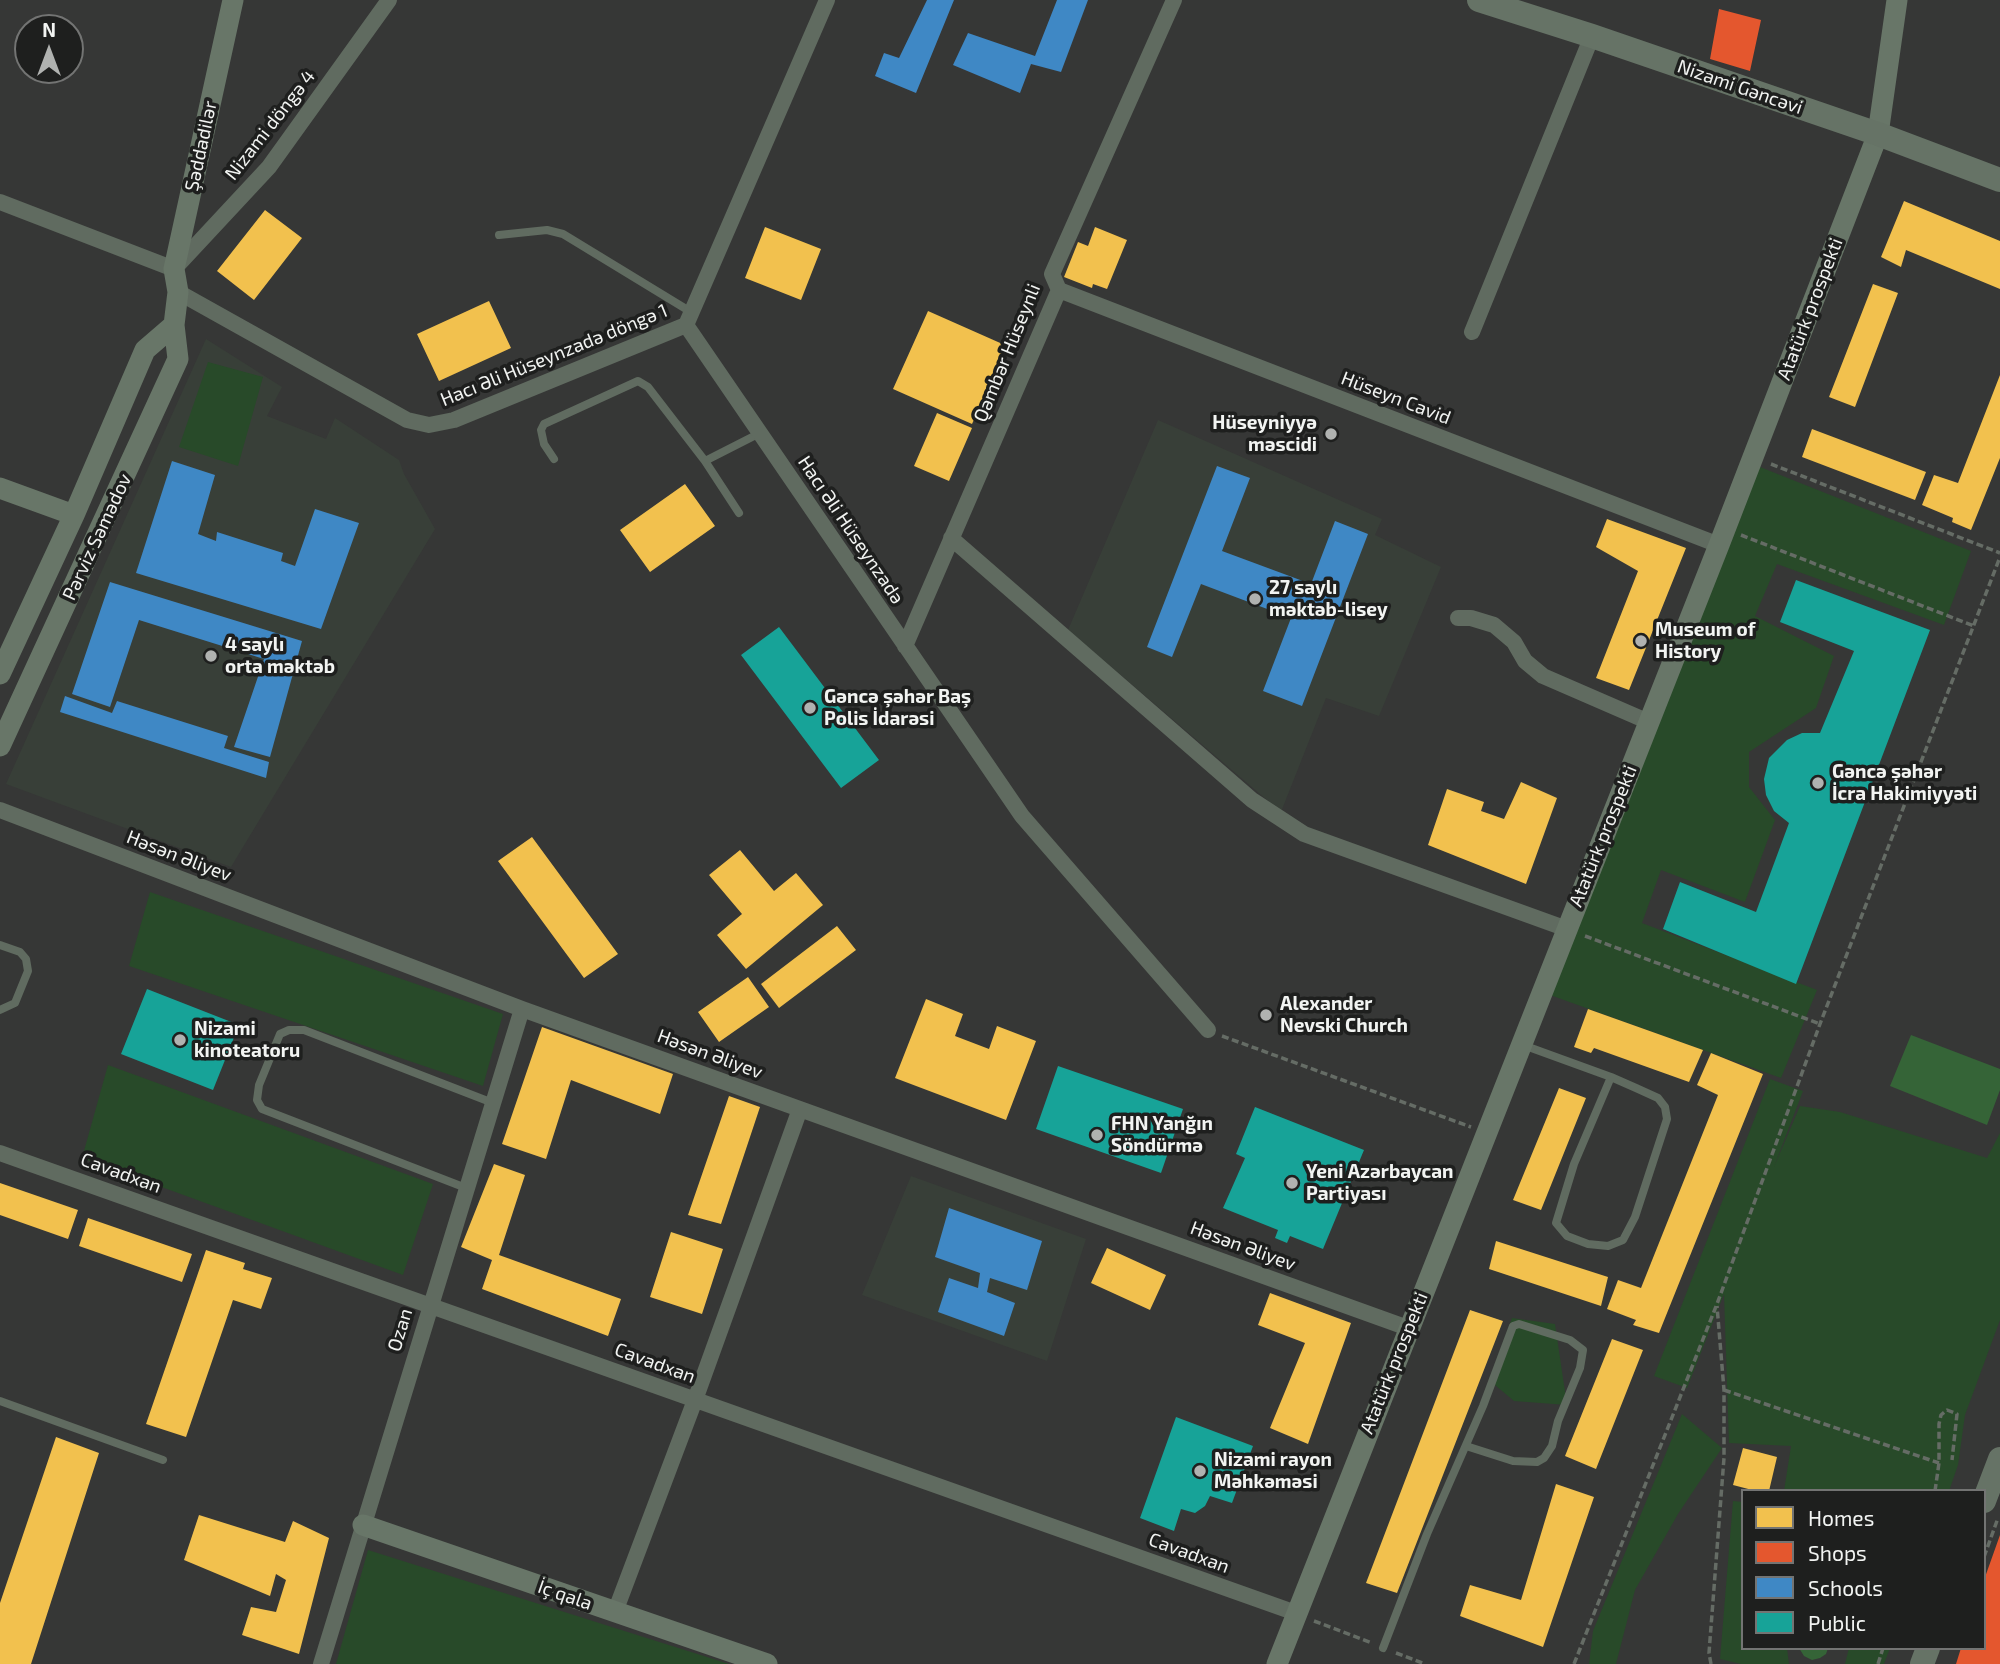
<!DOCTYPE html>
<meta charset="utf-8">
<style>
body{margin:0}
#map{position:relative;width:2000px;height:1664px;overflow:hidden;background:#363736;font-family:"Exo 2",sans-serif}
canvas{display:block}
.legend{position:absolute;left:1741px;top:1489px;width:245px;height:161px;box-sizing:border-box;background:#1e1f1e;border:2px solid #737473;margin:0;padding:9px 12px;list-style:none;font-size:21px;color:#f2f4f2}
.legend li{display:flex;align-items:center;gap:14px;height:35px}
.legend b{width:35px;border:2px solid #737473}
.north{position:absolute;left:14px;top:14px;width:70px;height:70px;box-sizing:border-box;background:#1e1f1e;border:2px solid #737473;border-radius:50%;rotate:0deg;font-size:19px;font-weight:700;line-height:28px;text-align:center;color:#f2f4f2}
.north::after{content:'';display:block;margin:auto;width:24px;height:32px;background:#b0b2b0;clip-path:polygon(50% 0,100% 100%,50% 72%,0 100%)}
</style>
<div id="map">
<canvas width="2000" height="1664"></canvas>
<ul class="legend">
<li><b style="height:19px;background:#f2c14e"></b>Homes</li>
<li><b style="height:19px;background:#e4572e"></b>Shops</li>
<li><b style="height:19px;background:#3f88c5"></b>Schools</li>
<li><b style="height:19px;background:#17a398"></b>Public</li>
</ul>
<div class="north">N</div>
</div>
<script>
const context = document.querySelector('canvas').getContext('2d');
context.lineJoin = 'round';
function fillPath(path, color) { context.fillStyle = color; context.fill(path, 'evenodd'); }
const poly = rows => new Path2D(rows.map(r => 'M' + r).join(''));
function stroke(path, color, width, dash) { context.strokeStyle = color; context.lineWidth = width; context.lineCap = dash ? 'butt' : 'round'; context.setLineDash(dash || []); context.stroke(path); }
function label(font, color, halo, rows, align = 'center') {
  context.font = font + ' "Exo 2",sans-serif'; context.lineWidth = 7; context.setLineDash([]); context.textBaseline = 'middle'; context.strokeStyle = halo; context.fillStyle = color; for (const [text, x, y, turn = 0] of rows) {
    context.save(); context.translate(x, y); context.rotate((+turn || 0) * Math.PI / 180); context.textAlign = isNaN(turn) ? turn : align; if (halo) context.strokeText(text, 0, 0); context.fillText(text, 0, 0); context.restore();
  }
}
const built = poly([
 [206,339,282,387,267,416,326,439,335,418,399,460,404,474,435,529,231,867,6,784],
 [1158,420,1382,519,1375,535,1441,567,1379,716,1326,698,1281,812,1068,630],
 [911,1176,1086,1239,1047,1361,862,1295]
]);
const green = poly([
 [208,362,263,377,238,466,179,447],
 [1755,465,1971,551,1944,625,1777,564,1755,616,1834,656,1816,708,1749,752,1749,787,1775,820,1745,902,1661,870,1642,923,1817,990,1781,1078,1550,995],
 [150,892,503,1014,483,1086,129,966],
 [108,1065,433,1184,403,1275,82,1158],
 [1770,1079,1803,1091,1774,1167,1800,1106,1840,1112,1987,1158,2000,1133,2000,1320,1965,1415,1958,1465,1949,1491,1784,1491,1791,1446,1729,1443,1724,1294,1687,1388,1654,1376],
 [1512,1318,1555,1324,1567,1405,1514,1401,1489,1380],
 [1682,1414,1722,1448,1678,1514,1635,1590,1616,1664,1589,1664,1593,1631],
 [1733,1501,1743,1502,1743,1648,1787,1648,1789,1664,1741,1664,1720,1659],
 [368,1550,729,1664,336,1664],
 [1849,1648,1890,1648,1884,1664,1845,1664]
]);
const water = poly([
 [1911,1035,2000,1069,2000,1090,1987,1125,1890,1086],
 [1799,1648,1828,1648,1826,1654,1820,1658,1812,1660,1804,1656]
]);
const homes = poly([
 [1904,201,2000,241,2000,289,1906,250,1901,267,1881,257],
 [265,210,302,238,254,300,217,271],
 [765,227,821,249,801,300,745,278],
 [1095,227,1127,240,1107,289,1093,284,1092,288,1064,277,1078,242,1088,246],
 [1873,284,1898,293,1855,407,1829,397],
 [489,301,511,348,439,381,417,334],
 [928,311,1007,346,972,424,893,389],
 [2000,375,2000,458,1971,530,1952,522,1953,518,1922,505,1934,475,1958,483],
 [937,413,972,428,949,481,914,466],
 [1812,429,1926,472,1915,500,1802,457],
 [685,484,715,526,650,572,620,530],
 [1607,519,1686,548,1629,690,1596,678,1638,571,1596,547],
 [1521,782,1557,798,1526,884,1428,845,1447,789,1484,802,1481,811,1504,819],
 [532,837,618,954,584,978,498,861],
 [740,850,774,891,796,873,823,905,746,969,717,935,742,914,709,875],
 [837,926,856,950,779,1008,761,984],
 [748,977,769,1007,719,1042,698,1012],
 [926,999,963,1014,955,1036,989,1049,997,1026,1036,1041,1006,1120,895,1078],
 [1588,1009,1703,1050,1689,1082,1594,1048,1591,1053,1574,1047],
 [542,1027,673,1074,660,1114,571,1080,546,1159,502,1144],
 [1711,1053,1763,1074,1659,1333,1633,1325,1636,1320,1607,1309,1618,1280,1641,1288,1718,1095,1697,1085],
 [1559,1088,1586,1098,1541,1210,1513,1200],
 [729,1096,760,1107,721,1224,688,1215],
 [494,1164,525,1175,499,1255,621,1299,608,1336,482,1289,492,1260,461,1247],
 [0,1183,78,1210,68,1239,0,1215],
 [88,1218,192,1254,182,1282,79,1246],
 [671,1232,723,1249,702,1314,650,1297],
 [1496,1241,1608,1277,1601,1306,1489,1269],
 [1107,1248,1166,1275,1150,1310,1091,1283],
 [206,1250,245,1263,243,1269,272,1278,261,1309,233,1300,186,1437,146,1424],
 [1270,1293,1351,1323,1308,1444,1270,1428,1305,1343,1258,1325],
 [1470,1310,1503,1321,1397,1593,1366,1583],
 [1612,1339,1643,1350,1596,1469,1565,1456],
 [56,1437,99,1453,31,1664,0,1664,0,1603],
 [1743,1448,1777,1457,1769,1491,1756,1491,1733,1485],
 [1556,1484,1594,1497,1543,1647,1460,1616,1470,1585,1521,1600],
 [199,1515,285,1542,293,1521,329,1538,299,1654,242,1635,251,1607,276,1612,286,1580,276,1574,270,1596,184,1560]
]);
const shops = poly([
 [1719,9,1761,20,1750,71,1710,59],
 [2000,1535,2000,1664,1956,1664,1961,1648,1984,1648,1984,1580]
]);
const schools = poly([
 [927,0,954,0,916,93,875,76,884,53,899,58],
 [1057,0,1088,0,1061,72,1031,64,1020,93,953,65,968,33,1035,56],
 [172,461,215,475,198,534,216,541,217,532,283,553,281,561,295,566,315,509,359,523,321,629,136,573],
 [1217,466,1250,478,1222,551,1311,584,1335,521,1368,534,1302,706,1263,691,1291,618,1201,584,1172,657,1147,647],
 [110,582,302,641,270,757,234,747,264,659,139,620,110,707,72,694],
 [65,696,112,713,117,701,228,736,224,748,269,762,266,778,60,712],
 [949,1208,1042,1241,1027,1290,990,1278,987,1292,1015,1303,1004,1336,938,1312,949,1278,978,1288,980,1273,935,1257]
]);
const public = poly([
 [1796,580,1930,630,1796,984,1663,929,1680,882,1756,912,1789,823,1774,811,1766,795,1764,779,1769,758,1787,740,1802,733,1820,733,1854,651,1780,622],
 [779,627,879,760,841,788,741,655],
 [147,989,239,1025,213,1090,121,1054],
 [1058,1066,1183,1109,1161,1173,1036,1129],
 [1255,1107,1364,1150,1323,1249,1290,1236,1287,1243,1275,1238,1278,1230,1223,1208,1245,1158,1236,1154],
 [1176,1417,1253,1446,1232,1503,1210,1496,1205,1506,1195,1513,1181,1509,1174,1531,1140,1518]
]);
const path = poly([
 [1771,464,2000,553],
 [1741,535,1974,626],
 [1585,936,1820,1024],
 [1222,1036,1471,1127],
 [1724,1390,1939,1463],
 [1935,1491,1939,1463,1939,1424,1941,1415,1947,1410,1957,1414,1952,1460],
 [1984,1557,1998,1518],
 [1314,1621,1372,1643],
 [1396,1653,1425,1664],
 [1574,1664,1717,1304,1820,1024,2000,557],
 [1711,1664,1709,1653,1724,1458,1724,1390,1717,1306],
 [1878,1664,1883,1648]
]);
const lane = poly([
 [499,235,547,230,563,234,691,312],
 [554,459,544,444,541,430,544,424,638,381,648,387,705,461,739,513],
 [705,461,760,433],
 [0,945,20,952,26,959,28,971,15,1003,0,1010],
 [1523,1045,1611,1077,1636,1088,1658,1098,1665,1107,1667,1119,1635,1217,1623,1240,1608,1246,1588,1244,1567,1236,1556,1223,1574,1164,1611,1077],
 [466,1188,262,1109,257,1100,259,1085,280,1034,289,1030,304,1030,493,1103],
 [0,1401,163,1460],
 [1383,1648,1427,1534,1483,1406,1513,1326,1519,1324,1570,1340,1583,1350,1580,1368,1558,1421,1552,1446,1544,1458,1537,1462,1513,1461,1466,1446]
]);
const street = poly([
 [0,202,174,269,269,167,389,0],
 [1059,290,1719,545],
 [178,292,407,420,429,425,454,420,686,325],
 [686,325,1022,816,1208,1030],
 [686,325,827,0],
 [1472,332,1592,36],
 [951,538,1252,800,1304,834,1567,929],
 [1458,618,1471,618,1494,625,1514,642,1525,661,1543,676,1649,722],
 [905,646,1059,290,1052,274,1174,0],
 [0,810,522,1009,1408,1328],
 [0,1153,1296,1613],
 [615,1612,695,1400,800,1109],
 [321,1664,522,1009]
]);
const secondary = poly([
 [0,488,74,515],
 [0,674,74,515,145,350,174,325],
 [0,746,178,359,174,325,178,292,174,269,233,0],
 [363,1525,767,1664],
 [1277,1664,1719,545,1878,134,1897,0]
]);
const primary = poly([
 [1479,0,1592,36,1878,134,2000,180],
 [1984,1501,2000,1459],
 [1922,1664,1928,1648]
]);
const markers = [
 [1331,434,7,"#b0b2b0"],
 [1255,599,7,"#b0b2b0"],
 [1641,641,7,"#b0b2b0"],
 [211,656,7,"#b0b2b0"],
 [810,708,7,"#b0b2b0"],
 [1818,783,7,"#b0b2b0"],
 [1266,1015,7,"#b0b2b0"],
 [180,1040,7,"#b0b2b0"],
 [1097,1135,7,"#b0b2b0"],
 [1292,1183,7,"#b0b2b0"],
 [1200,1471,7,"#b0b2b0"]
];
const streetNames = [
 ["Nizami Gəncəvi",1740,87,19],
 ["Nizami döngə 4",270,125,-52],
 ["Şəddadilər",201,146,-78],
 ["Atatürk prospekti",1810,309,-69],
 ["Qəmbər Hüseynli",1007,353,-68],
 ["Hacı Əli Hüseynzadə döngə 1",554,355,-22],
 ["Hüseyn Cavid",1396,398,21],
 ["Hacı Əli Hüseynzadə",851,530,56],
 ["Pərviz Səmədov",97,537,-65],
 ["Atatürk prospekti",1603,836,-68],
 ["Həsən Əliyev",179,856,21],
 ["Həsən Əliyev",710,1054,20],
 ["Cavadxan",121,1173,20],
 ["Həsən Əliyev",1243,1246,20],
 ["Ozan",400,1330,-73],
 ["Cavadxan",655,1363,20],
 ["Atatürk prospekti",1394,1363,-68],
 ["Cavadxan",1189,1553,20],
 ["İç qala",565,1595,19]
];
const poiNames = [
 ["Hüseyniyyə",1317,423,"right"],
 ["məscidi",1317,445,"right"],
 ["27 saylı",1269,588],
 ["məktəb-lisey",1269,610],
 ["Museum of",1655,630],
 ["History",1655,652],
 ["4 saylı",225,645],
 ["orta məktəb",225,667],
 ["Gəncə şəhər Baş",824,697],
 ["Polis İdarəsi",824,719],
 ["Gəncə şəhər",1832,772],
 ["İcra Hakimiyyəti",1832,794],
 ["Alexander",1280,1004],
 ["Nevski Church",1280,1026],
 ["Nizami",194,1029],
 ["kinoteatoru",194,1051],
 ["FHN Yanğın",1111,1124],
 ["Söndürmə",1111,1146],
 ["Yeni Azərbaycan",1306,1172],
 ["Partiyası",1306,1194],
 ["Nizami rayon",1214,1460],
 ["Məhkəməsi",1214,1482]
];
fillPath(built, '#383f38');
fillPath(green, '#284a29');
fillPath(water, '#356437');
fillPath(homes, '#f2c14e');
fillPath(shops, '#e4572e');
fillPath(schools, '#3f88c5');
fillPath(public, '#17a398');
stroke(path, '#656c65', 3.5, [7, 3.5]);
stroke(lane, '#606b60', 8);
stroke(street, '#606b60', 16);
stroke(secondary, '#687668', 21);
stroke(primary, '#667366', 24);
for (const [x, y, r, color] of markers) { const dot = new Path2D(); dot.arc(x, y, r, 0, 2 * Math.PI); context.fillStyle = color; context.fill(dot); stroke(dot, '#1e1f1e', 2.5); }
label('19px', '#f2f4f2', '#1e1f1e', streetNames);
label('bold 19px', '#f2f4f2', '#1e1f1e', poiNames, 'left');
</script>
